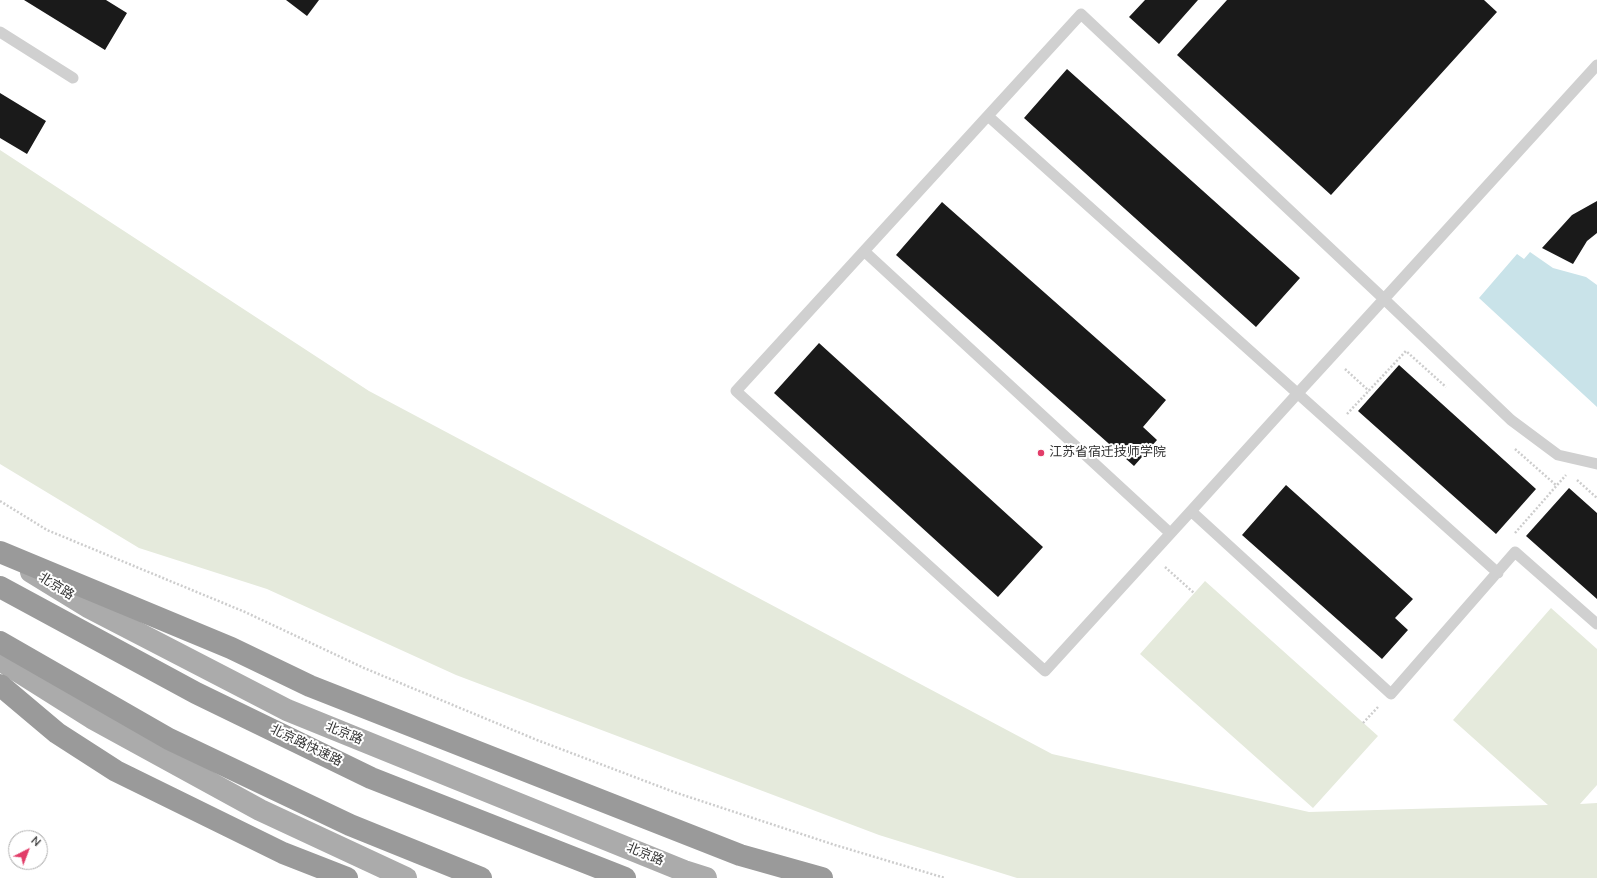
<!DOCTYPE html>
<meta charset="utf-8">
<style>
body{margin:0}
#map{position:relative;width:1597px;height:878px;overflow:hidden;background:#fff;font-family:"Nunito Sans",sans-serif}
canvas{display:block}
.north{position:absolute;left:8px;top:830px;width:40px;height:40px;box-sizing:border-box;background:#fff;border:1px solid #adadad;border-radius:50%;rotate:42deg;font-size:11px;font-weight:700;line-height:16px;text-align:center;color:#333}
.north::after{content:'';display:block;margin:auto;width:14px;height:18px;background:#e23d69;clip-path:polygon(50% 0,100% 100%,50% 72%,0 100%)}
</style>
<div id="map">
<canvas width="1597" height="878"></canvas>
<div class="north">N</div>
</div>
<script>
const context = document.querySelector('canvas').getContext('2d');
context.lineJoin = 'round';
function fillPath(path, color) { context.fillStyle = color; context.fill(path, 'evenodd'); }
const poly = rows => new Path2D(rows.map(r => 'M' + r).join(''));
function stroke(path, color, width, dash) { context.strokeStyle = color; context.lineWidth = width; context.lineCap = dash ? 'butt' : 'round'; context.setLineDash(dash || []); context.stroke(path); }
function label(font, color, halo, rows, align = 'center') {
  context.font = font + ' "Nunito Sans","Noto Sans SC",sans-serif'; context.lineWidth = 4; context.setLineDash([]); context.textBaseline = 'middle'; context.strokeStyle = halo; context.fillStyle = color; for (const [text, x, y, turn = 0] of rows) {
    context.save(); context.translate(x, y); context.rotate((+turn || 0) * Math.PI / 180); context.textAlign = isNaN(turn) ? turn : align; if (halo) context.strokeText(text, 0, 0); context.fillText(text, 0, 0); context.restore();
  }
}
const green = poly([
 [0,150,369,391,1052,754,1309,812,1548,805,1453,720,1551,608,1597,649,1597,785,1580,804,1597,803,1597,878,1017,878,879,835,456,675,267,589,139,548,0,464],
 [1205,581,1378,736,1313,808,1140,654]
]);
const water = poly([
 [1530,252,1553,268,1586,277,1597,285,1597,407,1479,298,1517,254,1524,259]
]);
const building = poly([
 [24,0,106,0,127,13,105,50],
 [286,0,319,0,307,16],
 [1145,0,1198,0,1159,44,1129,17],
 [1227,0,1484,0,1497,12,1331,195,1177,55],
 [1067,69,1300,278,1256,327,1024,118],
 [0,93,46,121,27,154,0,138],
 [1597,201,1597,233,1587,241,1573,264,1542,248,1572,215],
 [942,202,1166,400,1143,427,1157,440,1134,466,896,255],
 [819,343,1043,547,998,597,774,393],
 [1399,365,1536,489,1496,534,1358,411],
 [1286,485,1413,599,1395,618,1408,630,1382,659,1242,535],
 [1569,488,1597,513,1597,599,1526,536]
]);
const path = poly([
 [1345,369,1369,391],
 [1347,414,1406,351,1446,387],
 [1515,449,1557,486],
 [1577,480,1597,498],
 [0,501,47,530,245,612,364,668,537,740,674,792,835,845,945,878],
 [1515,533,1566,475],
 [1165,567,1194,593],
 [1363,723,1378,707]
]);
const lane = poly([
 [0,32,73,78],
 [1597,65,1384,299,1331,357,1298,393,1191,511,1045,671,736,391,1081,14,1384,299,1511,420,1558,455,1597,464],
 [988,116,1498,573],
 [864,251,1170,533],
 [1191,511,1391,694,1515,552,1597,624]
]);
const primary = poly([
 [31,572,88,607,287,710,684,871,706,878],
 [0,660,92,718,260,810,406,878]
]);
const highway = poly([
 [0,587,196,693,371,778,625,878],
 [0,642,169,739,350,825,481,878],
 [0,685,57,733,116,771,283,853,347,878]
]);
const highwayBridge = poly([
 [0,552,231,648,310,686,740,855,822,878]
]);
const markers = [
 [1041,453,4,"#e23d69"]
];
const poiNames = [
 ["江苏省宿迁技师学院",1049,453]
];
const streetNames = [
 ["北京路",56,587,32],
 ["北京路",344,734,22],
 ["北京路快速路",306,746,26],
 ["北京路",645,855,22]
];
fillPath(green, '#e5eadc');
fillPath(water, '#c9e3e9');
fillPath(building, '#1a1a1a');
stroke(path, '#cdcdcd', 2.5, [2, 2]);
stroke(lane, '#d0d0d0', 11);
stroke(primary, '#ababab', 22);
stroke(highway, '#9a9a9a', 22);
stroke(highwayBridge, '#9a9a9a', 22);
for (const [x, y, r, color] of markers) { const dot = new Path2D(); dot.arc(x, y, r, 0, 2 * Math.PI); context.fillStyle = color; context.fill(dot); stroke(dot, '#fff', 1.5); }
label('13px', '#333', '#fff', poiNames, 'left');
label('13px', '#333', '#fff', streetNames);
</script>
